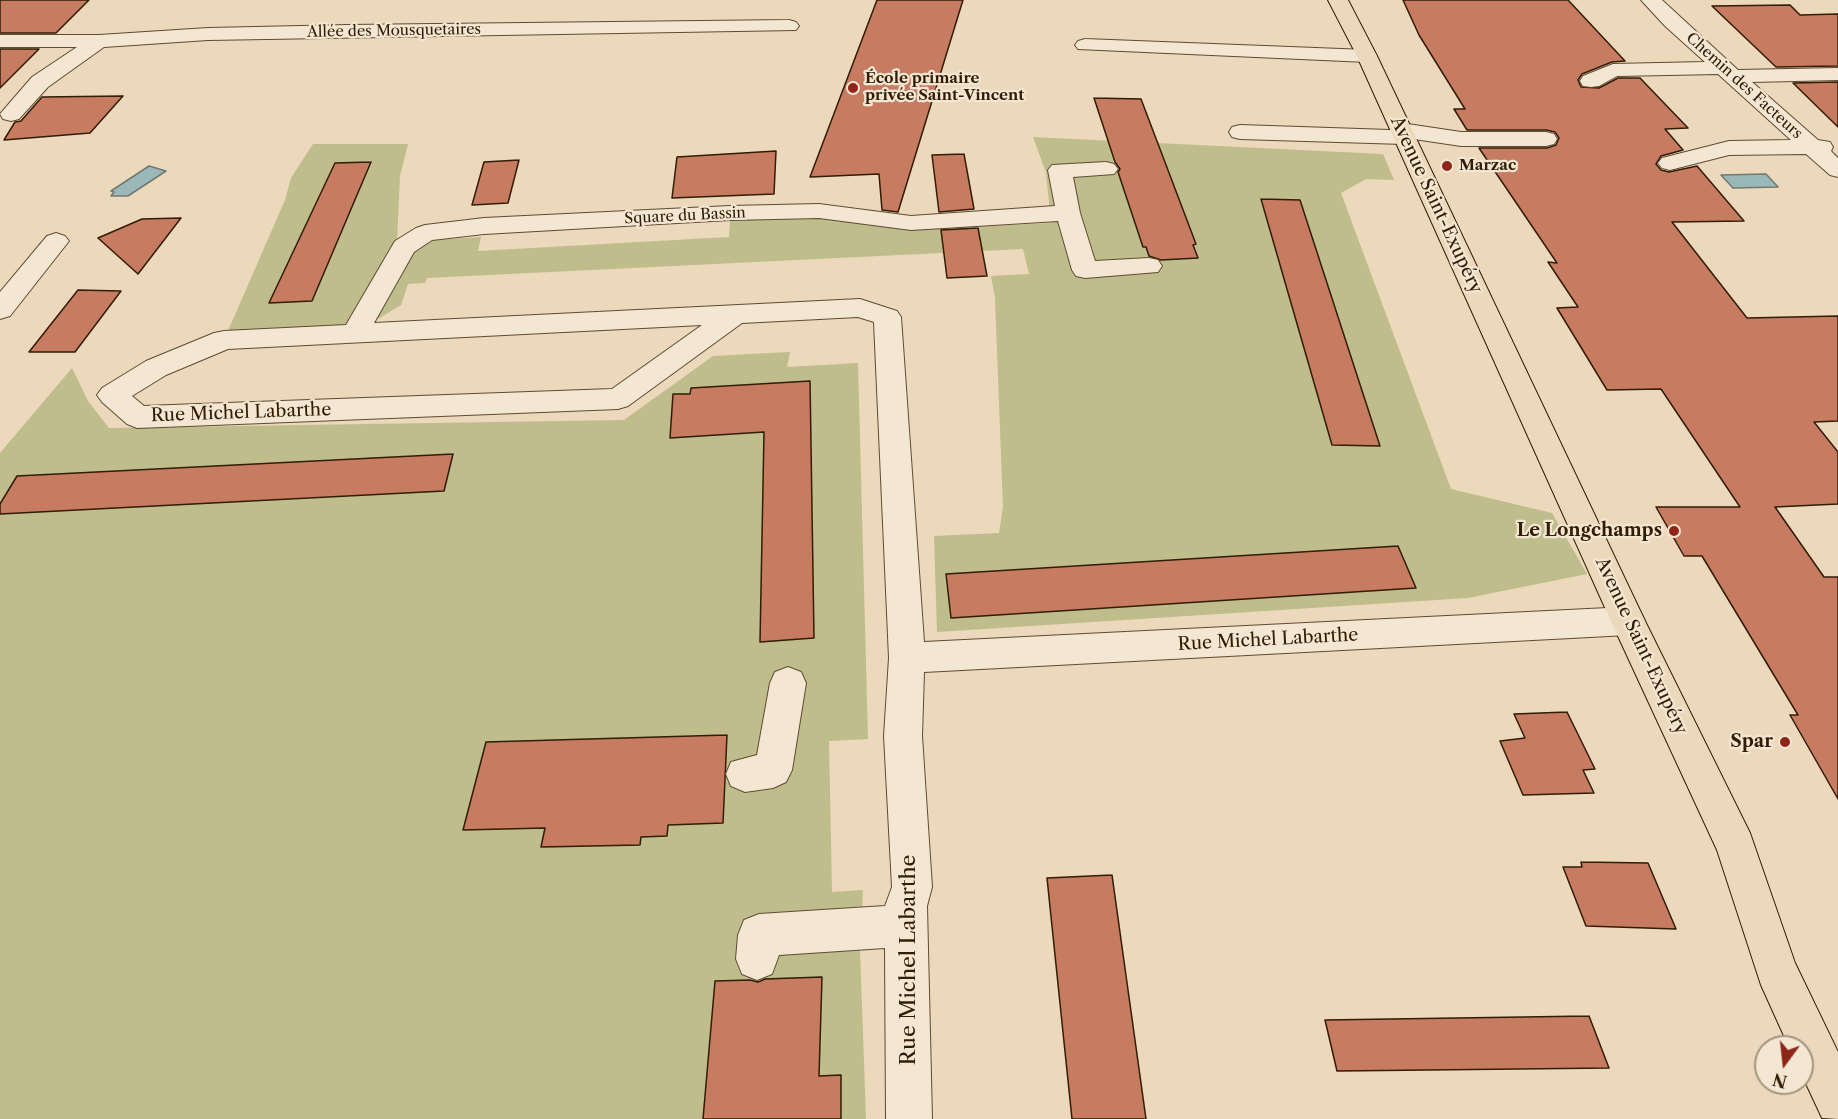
<!DOCTYPE html>
<meta charset="utf-8">
<style>
body{margin:0}
#map{position:relative;width:1838px;height:1119px;overflow:hidden;background:#ecd8ba;font-family:"Libre Caslon Text",serif}
canvas{display:block}
.north{position:absolute;left:1754px;top:1035px;width:60px;height:60px;box-sizing:border-box;background:#f3e6d2;border:2px solid #a59580;border-radius:50%;rotate:195deg;font-size:16px;font-weight:700;line-height:24px;text-align:center;color:#311c04}
.north::after{content:'';display:block;margin:auto;width:21px;height:27px;background:#8f2418;clip-path:polygon(50% 0,100% 100%,50% 72%,0 100%)}
</style>
<div id="map">
<canvas width="1838" height="1119"></canvas>
<div class="north">N</div>
</div>
<script>
const context = document.querySelector('canvas').getContext('2d');
context.lineJoin = 'round';
function fillPath(path, color) { context.fillStyle = color; context.fill(path, 'evenodd'); }
const poly = rows => new Path2D(rows.map(r => 'M' + r).join(''));
function stroke(path, color, width, dash) { context.strokeStyle = color; context.lineWidth = width; context.lineCap = dash ? 'butt' : 'round'; context.setLineDash(dash || []); context.stroke(path); }
function label(font, color, halo, rows, align = 'center') {
  context.font = font + ' "Libre Caslon Text",serif'; context.lineWidth = 4.5; context.setLineDash([]); context.textBaseline = 'middle'; context.strokeStyle = halo; context.fillStyle = color; for (const [text, x, y, turn = 0] of rows) {
    context.save(); context.translate(x, y); context.rotate((+turn || 0) * Math.PI / 180); context.textAlign = isNaN(turn) ? turn : align; if (halo) context.strokeText(text, 0, 0); context.fillText(text, 0, 0); context.restore();
  }
}
const green = poly([
 [1033,137,1383,154,1394,180,1366,179,1341,193,1451,489,1552,513,1587,574,1468,598,937,632,934,536,999,533,1003,507,995,298,991,276,1029,274,1023,249,427,278,425,283,408,284,401,305,355,333,224,340,285,200,291,178,313,144,408,144,400,176,397,242,481,237,478,251,729,237,730,220,820,218,906,230,1051,223,1046,173],
 [790,352,787,367,858,363,868,739,829,741,832,892,863,890,860,950,866,1119,841,1119,841,1075,819,1076,821,977,715,981,703,1119,0,1119,0,453,72,368,88,401,109,428,624,420,713,356]
]);
const water = poly([
 [149,166,166,171,128,196,111,196,114,192,111,191,149,166],
 [1766,174,1778,187,1733,188,1721,175,1766,174]
]);
const building = poly([
 [0,0,89,0,56,33,0,33,0,0],
 [877,0,963,0,898,212,882,210,879,174,810,177,877,0],
 [1403,0,1568,0,1625,61,1612,62,1582,74,1578,80,1581,87,1599,88,1618,78,1640,78,1688,128,1665,129,1683,150,1661,156,1656,164,1661,170,1669,172,1697,166,1744,221,1672,222,1747,318,1838,316,1838,421,1814,422,1838,452,1838,504,1775,507,1824,577,1838,577,1838,799,1790,715,1798,715,1702,556,1684,556,1656,507,1740,507,1661,389,1607,390,1557,308,1578,307,1548,262,1557,263,1479,148,1547,148,1556,145,1559,138,1555,132,1546,130,1467,130,1454,109,1465,109,1419,35,1403,0],
 [1790,5,1800,15,1838,14,1838,66,1776,67,1712,6,1790,5],
 [0,49,39,49,0,88,0,49],
 [1838,82,1838,127,1793,83,1838,82],
 [123,96,90,133,4,140,15,122,21,121,42,97,123,96],
 [1094,98,1141,99,1196,244,1193,245,1198,258,1161,260,1149,256,1146,247,1143,247,1118,172,1120,169,1115,162,1094,98],
 [776,151,774,194,672,198,677,157,776,151],
 [964,154,974,209,939,212,932,155,964,154],
 [519,160,508,203,472,205,484,162,519,160],
 [371,162,312,301,269,303,335,163,371,162],
 [1261,199,1300,200,1380,446,1332,445,1261,199],
 [181,218,138,274,98,238,142,219,181,218],
 [978,228,987,276,947,278,941,230,978,228],
 [78,290,121,291,75,352,29,352,78,290],
 [810,381,814,638,760,642,764,432,670,438,673,394,690,394,691,388,810,381],
 [453,454,444,491,0,514,0,504,17,476,453,454],
 [1398,546,1416,588,951,618,946,574,1398,546],
 [1567,712,1595,769,1583,770,1594,793,1523,795,1500,741,1525,738,1514,714,1567,712],
 [727,735,723,823,668,825,667,836,641,837,640,845,541,847,545,828,463,830,486,742,727,735],
 [1581,862,1648,863,1676,929,1586,926,1563,867,1582,867,1581,862],
 [1112,875,1146,1119,1072,1119,1047,878,1112,875],
 [822,977,819,1076,841,1075,841,1119,703,1119,715,981,750,980,758,982,765,979,822,977],
 [1589,1016,1609,1068,1337,1071,1325,1020,1589,1016]
]);
const minor = poly([
 [1641,0,1662,0,1738,70,1838,68,1838,80,1752,82,1818,140,1830,142,1833,147,1831,151,1838,158,1838,177,1830,175,1806,154,1729,155,1670,170,1662,168,1658,163,1662,158,1729,141,1791,140,1718,74,1617,76,1599,86,1591,87,1583,86,1580,81,1583,76,1613,64,1705,62,1665,26,1641,0],
 [789,20,796,22,799,26,796,30,208,40,104,47,48,87,19,119,11,121,3,119,0,114,32,77,77,47,0,47,0,35,99,35,208,28,348,25,789,20],
 [1085,39,1367,50,1374,52,1377,56,1374,60,1367,62,1078,49,1075,45,1078,41,1085,39],
 [1401,123,1461,132,1546,132,1554,134,1557,139,1554,144,1546,146,1461,146,1414,139,1404,144,1240,139,1232,137,1229,132,1232,127,1240,125,1390,130,1393,125,1401,123],
 [1106,162,1114,164,1118,169,1114,174,1073,177,1080,213,1095,261,1149,258,1158,260,1162,266,1158,272,1085,278,1076,276,1072,270,1058,221,911,230,819,218,730,220,484,234,432,240,414,252,374,323,860,299,897,311,901,317,924,642,1628,607,1640,611,1645,621,1640,631,1628,635,924,672,922,736,932,887,927,906,932,1119,886,1119,885,948,779,955,772,974,757,980,742,974,736,959,738,935,744,920,759,914,885,906,892,887,884,736,889,658,874,322,858,317,742,323,628,406,618,409,137,428,127,424,102,402,97,395,102,388,146,361,214,333,224,331,346,325,395,241,416,228,425,225,484,218,730,206,819,204,911,216,1055,206,1048,170,1052,165,1106,162],
 [702,325,612,389,144,406,132,396,166,375,228,349,702,325],
 [56,233,65,236,69,241,10,316,0,319,0,292,47,236,56,233],
 [788,667,801,672,806,683,792,770,786,782,773,788,745,792,731,786,726,774,731,762,757,755,770,683,775,672,788,667]
]);
const major = poly([
 [1328,0,1348,0,1377,56,1645,621,1750,833,1795,963,1838,1052,1838,1119,1822,1118,1802,1075,1802,1047,1789,1047,1761,985,1717,850,1611,621,1357,56,1328,0]
]);
const markers = [
 [853,88,6,"#8f2418"],
 [1447,166,6,"#8f2418"],
 [1674,531,6,"#8f2418"],
 [1785,742,6,"#8f2418"]
];
const farStreetnames = [
 ["Allée des Mousquetaires",394,31,-1],
 ["Chemin des Facteurs",1744,86,42],
 ["Square du Bassin",685,216,-3]
];
const farPoinames = [
 ["École primaire",865,79],
 ["privée Saint-Vincent",865,96],
 ["Marzac",1459,166]
];
const streetNames = [
 ["Avenue Saint-Exupéry",1436,205,65],
 ["Rue Michel Labarthe",241,413,-2],
 ["Rue Michel Labarthe",1268,640,-3],
 ["Avenue Saint-Exupéry",1641,646,65]
];
const poiNames = [
 ["Le Longchamps",1662,531],
 ["Spar",1773,742]
];
const nearStreetnames = [
 ["Rue Michel Labarthe",909,960,-90]
];
fillPath(green, '#bebd8b');
fillPath(water, '#9bb8b8');
stroke(water, '#717a70', 1.5);
fillPath(building, '#c77c62');
stroke(building, '#311c04', 1.5);
stroke(minor, '#604b32', 2);
stroke(major, '#311c04', 2);
fillPath(minor, '#f3e6d2');
fillPath(major, '#ecd8ba');
for (const [x, y, r, color] of markers) { const dot = new Path2D(); dot.arc(x, y, r, 0, 2 * Math.PI); context.fillStyle = color; context.fill(dot); stroke(dot, '#f3e6d2', 2); }
label('15px', '#311c04', '#f3e6d2', farStreetnames);
label('bold 15px', '#311c04', '#f3e6d2', farPoinames, 'left');
label('18px', '#311c04', '#f3e6d2', streetNames);
label('bold 18px', '#311c04', '#f3e6d2', poiNames, 'right');
label('21px', '#311c04', '#f3e6d2', nearStreetnames);
</script>
